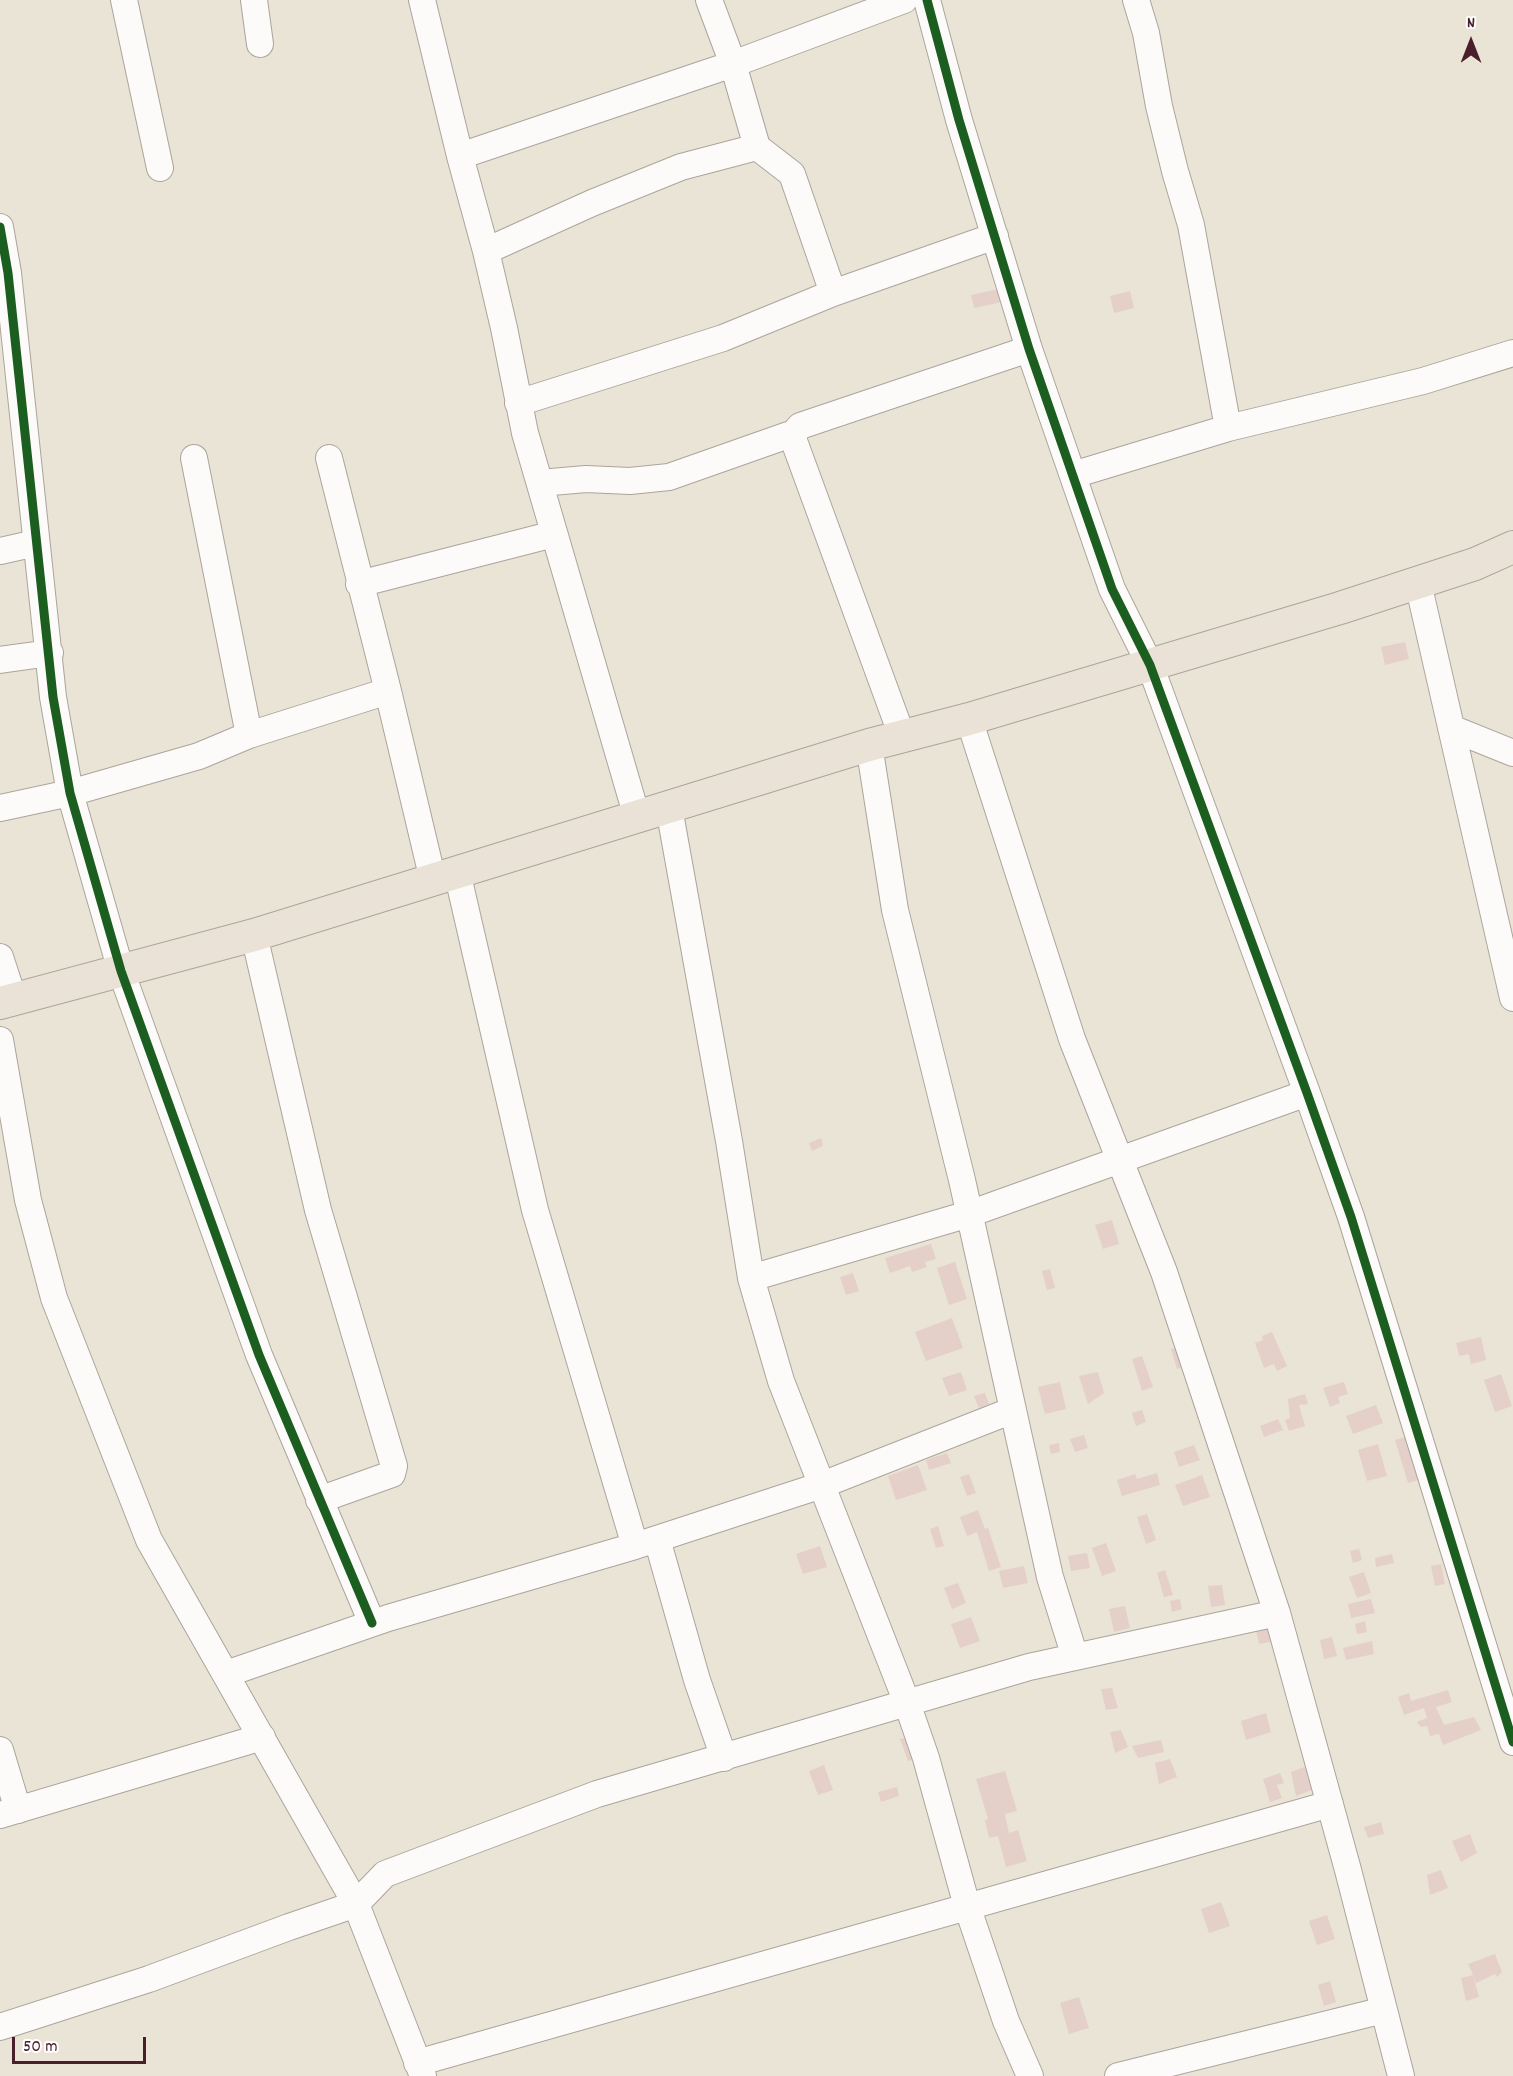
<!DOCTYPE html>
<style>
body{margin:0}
#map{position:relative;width:1513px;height:2076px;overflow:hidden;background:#e9e4d5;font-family:Dekko,sans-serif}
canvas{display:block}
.north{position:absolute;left:1441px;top:12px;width:60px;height:60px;-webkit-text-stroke:4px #fff;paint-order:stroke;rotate:0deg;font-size:16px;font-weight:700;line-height:24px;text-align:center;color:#4a1f2b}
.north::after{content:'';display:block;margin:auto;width:21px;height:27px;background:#4a1f2b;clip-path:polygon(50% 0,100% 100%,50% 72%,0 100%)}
.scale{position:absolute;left:12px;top:2037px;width:134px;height:27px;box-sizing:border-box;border:3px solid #4a1f2b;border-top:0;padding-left:8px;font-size:18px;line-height:21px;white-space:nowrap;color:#4a1f2b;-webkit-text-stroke:4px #fff;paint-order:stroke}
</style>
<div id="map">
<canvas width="1513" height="2076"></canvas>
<div class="north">N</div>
<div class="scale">50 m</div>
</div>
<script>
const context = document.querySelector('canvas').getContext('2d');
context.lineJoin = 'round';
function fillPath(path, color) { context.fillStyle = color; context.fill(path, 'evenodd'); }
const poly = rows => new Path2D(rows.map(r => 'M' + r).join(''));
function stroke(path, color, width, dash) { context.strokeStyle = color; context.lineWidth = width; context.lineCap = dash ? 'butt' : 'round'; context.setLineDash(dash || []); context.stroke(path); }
const building = poly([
 [999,289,1002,302,974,308,971,295],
 [1130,291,1134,308,1114,313,1110,296],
 [1405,642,1409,659,1385,665,1381,647],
 [821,1138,823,1146,812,1151,809,1143],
 [1112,1220,1119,1244,1103,1249,1095,1225],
 [931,1244,936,1259,925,1262,927,1267,912,1272,910,1266,890,1273,885,1258],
 [955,1262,967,1299,949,1305,937,1268],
 [1050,1269,1055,1288,1047,1290,1042,1271],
 [853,1273,859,1291,846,1295,840,1277],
 [952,1318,963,1348,926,1361,915,1332],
 [1272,1332,1287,1366,1277,1371,1274,1364,1264,1368,1255,1343,1263,1340,1262,1336],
 [1481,1337,1486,1360,1471,1364,1469,1354,1459,1356,1456,1343],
 [1181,1346,1187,1366,1177,1369,1171,1349],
 [1142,1356,1153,1387,1142,1391,1132,1359],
 [961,1372,967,1390,949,1396,942,1378],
 [1098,1372,1104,1393,1088,1404,1079,1376],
 [1501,1374,1512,1406,1495,1412,1484,1380],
 [1060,1382,1066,1409,1045,1414,1038,1387],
 [1344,1382,1348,1394,1338,1397,1340,1403,1330,1407,1323,1388],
 [985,1393,989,1404,979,1408,974,1396],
 [1305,1394,1308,1404,1299,1405,1305,1426,1289,1431,1285,1420,1290,1418,1288,1399],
 [1376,1405,1383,1423,1353,1434,1346,1416],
 [1142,1410,1146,1422,1136,1426,1132,1413],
 [1278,1419,1283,1430,1264,1437,1260,1426],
 [1084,1435,1088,1448,1075,1452,1070,1439],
 [1412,1435,1425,1478,1408,1483,1395,1440],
 [1059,1443,1060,1452,1051,1454,1049,1445],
 [1378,1444,1387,1476,1367,1481,1358,1450],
 [1194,1445,1200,1460,1179,1467,1174,1452],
 [947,1453,951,1463,929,1470,926,1460],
 [918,1465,927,1490,896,1500,888,1476],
 [1157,1473,1160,1485,1122,1496,1117,1480,1135,1474,1137,1479],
 [969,1474,976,1493,967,1496,960,1477],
 [1202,1475,1210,1497,1183,1506,1175,1485],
 [978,1510,985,1529,988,1528,1001,1567,989,1571,977,1532,967,1536,960,1517],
 [1147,1514,1156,1540,1146,1544,1137,1517],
 [938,1526,944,1546,936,1548,930,1529],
 [1106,1543,1116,1571,1102,1576,1092,1548],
 [820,1546,827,1567,803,1574,796,1554],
 [1359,1549,1362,1560,1353,1563,1350,1551],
 [1087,1553,1090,1568,1071,1571,1068,1556],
 [1392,1554,1394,1563,1376,1567,1375,1558],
 [1441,1564,1445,1584,1435,1586,1431,1566],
 [1024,1566,1028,1583,1003,1588,999,1571],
 [1165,1570,1173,1595,1164,1597,1157,1573],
 [1364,1572,1371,1593,1357,1598,1349,1577],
 [958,1583,966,1603,952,1609,944,1588],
 [1222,1585,1225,1605,1211,1607,1208,1586],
 [1180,1599,1182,1609,1172,1612,1170,1601],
 [1371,1599,1375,1613,1351,1618,1348,1604],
 [1125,1606,1130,1628,1114,1632,1109,1609],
 [971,1617,980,1641,960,1648,951,1624],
 [1365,1621,1367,1632,1357,1634,1355,1624],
 [1272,1627,1275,1641,1259,1644,1256,1631],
 [1332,1637,1337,1656,1324,1659,1320,1640],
 [1372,1641,1374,1654,1346,1660,1343,1648],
 [1112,1688,1118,1708,1106,1710,1101,1689],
 [1448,1690,1452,1702,1436,1707,1444,1725,1474,1717,1481,1730,1443,1745,1439,1734,1430,1736,1427,1726,1421,1727,1417,1722,1427,1718,1424,1708,1404,1715,1398,1697,1409,1693,1411,1701],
 [1266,1713,1271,1732,1246,1740,1241,1721],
 [1121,1730,1128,1747,1115,1753,1110,1732],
 [909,1737,917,1759,908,1761,900,1739],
 [1161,1740,1164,1752,1138,1758,1132,1746],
 [1170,1759,1177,1777,1159,1784,1155,1763],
 [824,1765,833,1790,818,1795,809,1771],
 [1307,1766,1312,1790,1296,1796,1291,1772],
 [1005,1771,1017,1811,1005,1814,1009,1833,1018,1830,1027,1861,1006,1867,998,1836,989,1838,985,1820,988,1819,976,1779],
 [1280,1773,1284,1783,1277,1785,1282,1798,1270,1802,1263,1779],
 [897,1787,899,1796,881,1802,878,1792],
 [1381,1822,1384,1834,1368,1838,1364,1827],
 [1470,1834,1477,1853,1461,1862,1452,1841],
 [1441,1870,1448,1888,1430,1895,1427,1875],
 [1221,1902,1230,1926,1209,1933,1201,1909],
 [1327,1915,1335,1939,1317,1945,1309,1921],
 [1495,1954,1502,1972,1497,1977,1495,1974,1476,1983,1473,1975,1479,1997,1466,2001,1461,1978,1473,1975,1468,1964],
 [1330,1981,1336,2002,1324,2006,1318,1985],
 [1079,1997,1089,2028,1069,2034,1060,2003]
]);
const minor = poly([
 [124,0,160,168],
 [254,0,260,44],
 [422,0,460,156,486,251,504,328,525,433,637,817],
 [927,0,959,120,1029,349,1112,589,1150,665,1307,1093,1351,1217,1513,1742],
 [757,147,792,174,833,293],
 [460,156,733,64,904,0],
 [0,227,8,273,53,697,70,793,121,971,259,1355,372,1623],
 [486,251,592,203,681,167,757,147,733,64,709,0],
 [518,403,723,338,833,293,995,236],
 [1228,428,1423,381,1513,353],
 [794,433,794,441,902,736],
 [194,458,249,735],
 [329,458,388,691,433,880],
 [1073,475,1228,428,1191,225,1175,171,1159,106,1146,33,1136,0],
 [540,483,586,479,630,481,669,477,794,433,800,426,1029,349],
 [0,551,36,543],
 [1418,583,1513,998],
 [359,584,554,534],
 [0,660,50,653],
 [969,719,1072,1039,1164,1272,1277,1613,1348,1870,1401,2076],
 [1451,728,1513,753],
 [869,745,895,910,962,1180,1050,1577,1075,1657],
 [0,808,70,793,199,756,249,735,388,691],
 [669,808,729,1141,751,1278,781,1381,907,1703,926,1758,967,1906,1006,2021,1030,2076],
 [457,872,535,1210,635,1546],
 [254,935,318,1210,394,1466,392,1474,319,1500],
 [0,957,14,1000],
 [0,1040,28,1200,54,1298,149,1540,356,1904,423,2076],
 [751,1278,969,1214,1307,1093],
 [657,1539,697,1680,724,1758],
 [226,1674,388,1618,635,1546,822,1485,1013,1410],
 [0,1750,18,1810],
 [0,1815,262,1737],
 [0,2027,149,1979,289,1927,356,1904,385,1874,597,1794,1029,1667,1277,1613],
 [417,2063,1330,1804],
 [1118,2076,1384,2010]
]);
const major = poly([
 [0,1003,254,935,869,745,969,719,1340,608,1475,564,1513,547]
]);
const cycleway = poly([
 [927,0,959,120,1029,349,1112,589,1150,665,1307,1093,1351,1217,1513,1742],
 [0,227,8,273,53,697,70,793,121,971,259,1355,372,1623]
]);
fillPath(building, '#e4d0c9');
stroke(minor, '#aca49c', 28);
stroke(major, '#aca49c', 34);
stroke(minor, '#fcfbf9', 26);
stroke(major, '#eae2d6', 32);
stroke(cycleway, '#1b5e20', 9);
</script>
